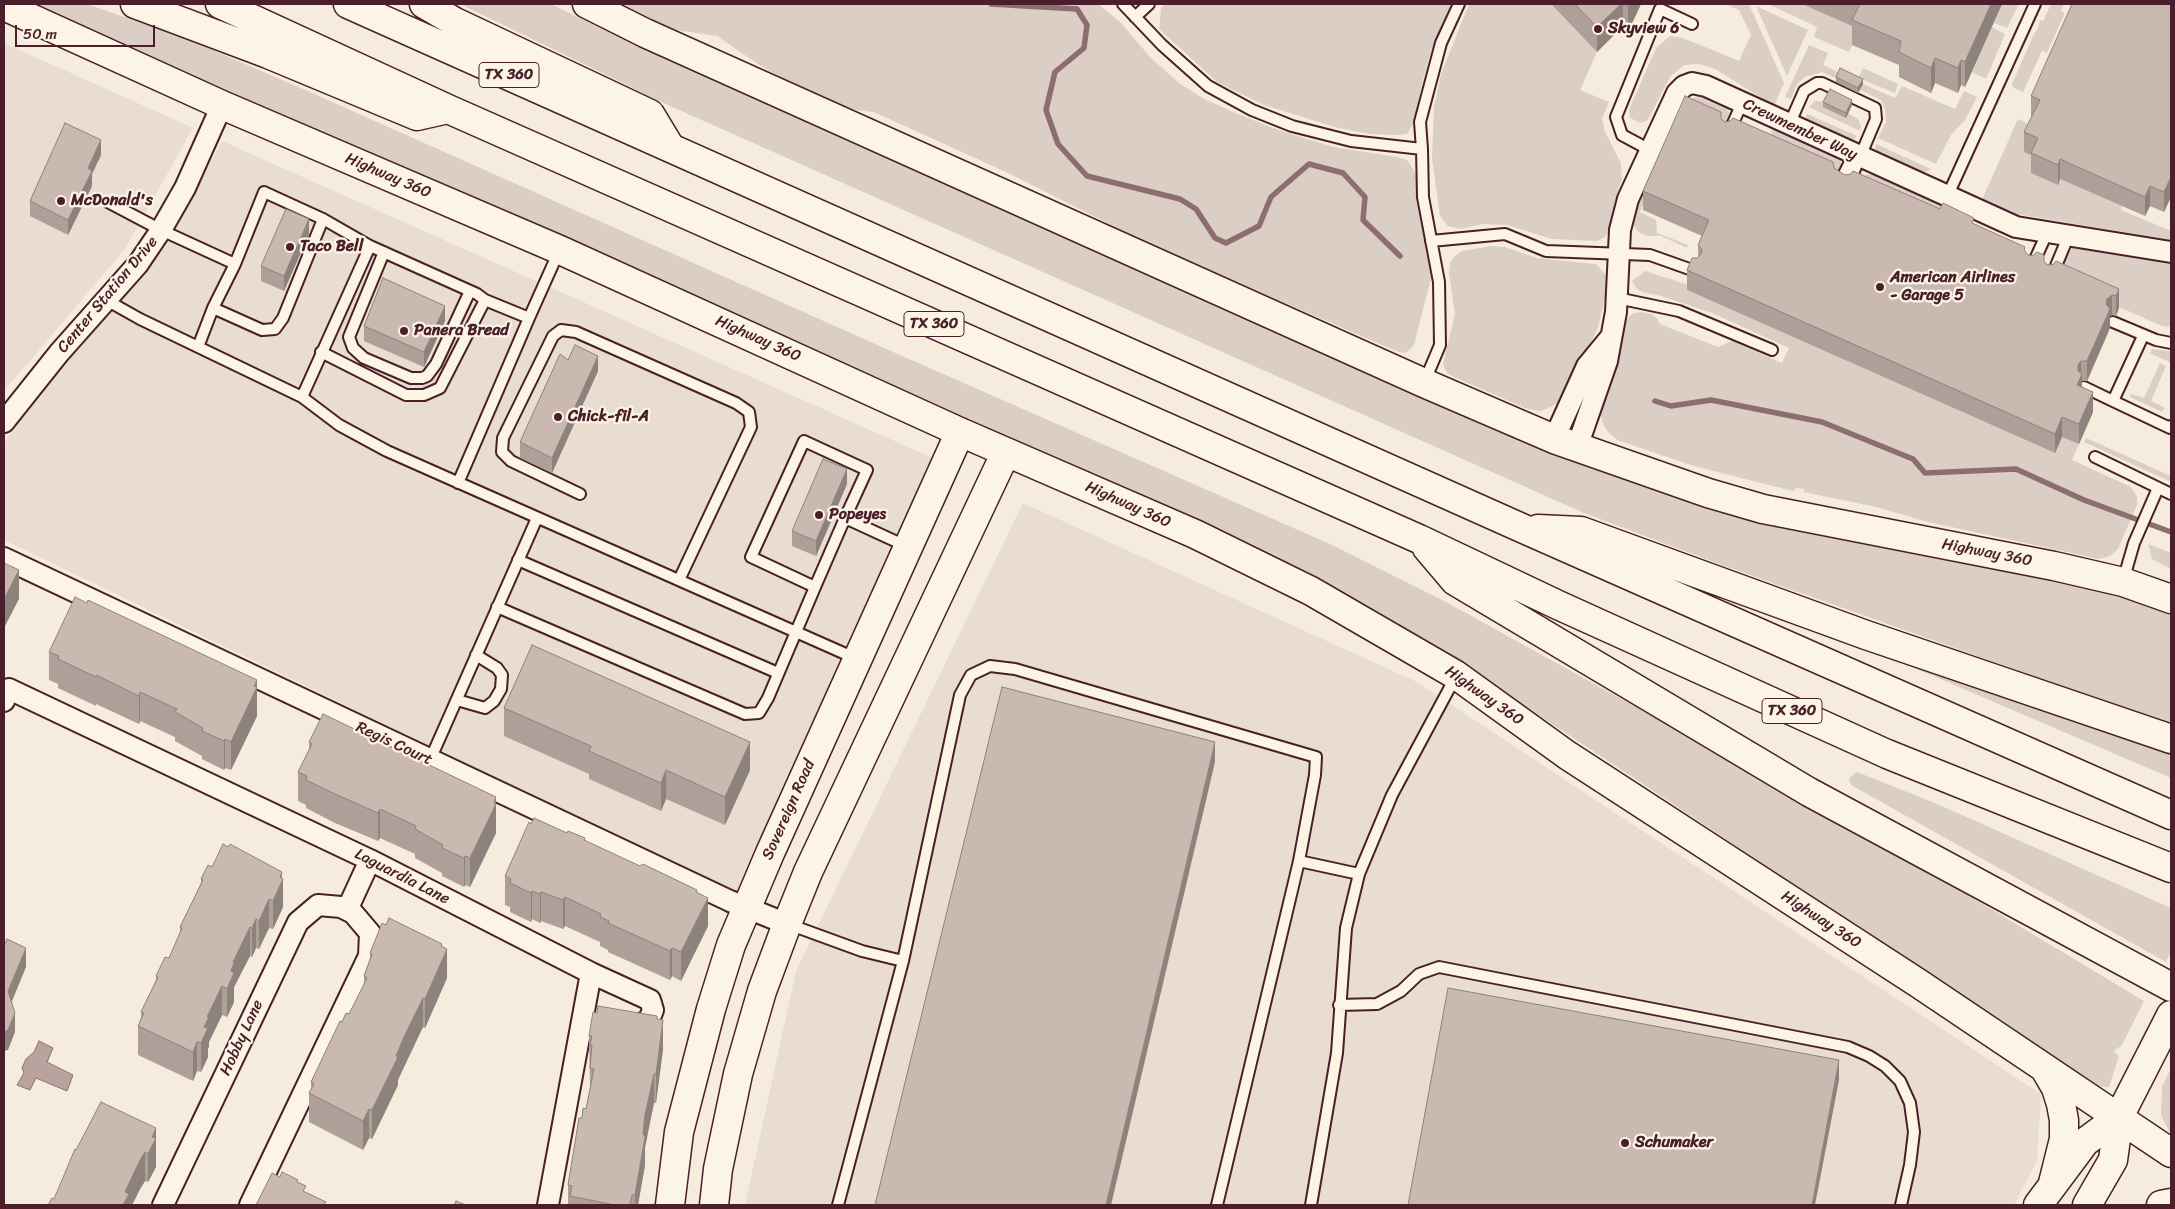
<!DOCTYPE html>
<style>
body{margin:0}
#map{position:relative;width:2175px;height:1209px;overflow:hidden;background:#f5ecde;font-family:Sriracha,sans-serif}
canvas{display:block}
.frame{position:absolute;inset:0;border:5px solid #4a1f2b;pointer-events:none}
.scale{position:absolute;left:15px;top:25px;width:140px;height:22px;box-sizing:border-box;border:2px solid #4a1f2b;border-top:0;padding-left:6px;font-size:15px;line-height:18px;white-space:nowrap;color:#4a1f2b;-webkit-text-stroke:4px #fcf5e5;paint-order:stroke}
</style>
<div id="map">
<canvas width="2175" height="1209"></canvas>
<div class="frame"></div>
<div class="scale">50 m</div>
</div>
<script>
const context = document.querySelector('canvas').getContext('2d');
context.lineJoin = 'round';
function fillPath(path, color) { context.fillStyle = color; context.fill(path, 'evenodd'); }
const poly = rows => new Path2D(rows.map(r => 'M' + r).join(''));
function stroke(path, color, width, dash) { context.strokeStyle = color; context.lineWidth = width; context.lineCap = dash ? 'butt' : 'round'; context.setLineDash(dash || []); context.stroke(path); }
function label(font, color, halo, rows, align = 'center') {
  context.font = font + ' Sriracha,sans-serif'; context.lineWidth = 4.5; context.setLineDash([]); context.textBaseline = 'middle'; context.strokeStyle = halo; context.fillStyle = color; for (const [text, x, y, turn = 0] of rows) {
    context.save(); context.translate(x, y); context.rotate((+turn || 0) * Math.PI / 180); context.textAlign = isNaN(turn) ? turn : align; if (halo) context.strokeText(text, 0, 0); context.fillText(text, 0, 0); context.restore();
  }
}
const built = poly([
 [4,43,193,128,125,249,4,391],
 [222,141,935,459,740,896,4,540,4,443,39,394,166,246],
 [1023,503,1417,682,2041,1094,2037,1161,2014,1205,745,1205,796,971]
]);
const green = poly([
 [30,4,87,4,187,39,303,89,900,355,1330,544,1446,602,1873,838,2144,1001,2122,1045,2114,1051,2119,1056,2109,1087,2098,1086,1578,741,1464,667,1089,474],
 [460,4,551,4,606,31,1509,433,1645,487,1726,511,2106,591,2171,611,2171,725,1722,565,1584,513,668,105],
 [624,4,1098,4,1121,23,1151,58,1179,83,1204,99,1238,114,1281,131,1334,147,1397,157,1407,160,1415,172,1417,182,1431,278,1414,345,1406,353,1399,352,1382,345,1149,244,1006,172,874,112,856,110,807,93,758,64,717,36,661,28,646,21],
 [1165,4,1452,4,1431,51,1420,91,1417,117,1407,134,1394,135,1370,134,1338,128,1264,105,1217,82,1159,29,1161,8],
 [1469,4,1551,4,1597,52,1580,90,1609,102,1602,119,1605,132,1621,163,1622,179,1617,193,1611,227,1605,237,1597,241,1552,239,1507,225,1483,224,1461,229,1448,226,1440,216,1432,158,1434,107,1441,74],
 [1725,4,1749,4,1784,83,1774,106,1715,69,1699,64,1684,65,1670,77,1648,120,1641,123,1630,118,1629,110,1652,57,1657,47,1670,36,1683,38,1739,61,1751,35,1739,10],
 [1768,4,1802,4,1860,29,1849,52,1814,37,1817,27],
 [2002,4,2019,4,2007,28,1994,23],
 [2051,4,2064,4,2061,11,2065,13,2047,53,2042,51,2023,92,2014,88,2012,84,2033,36,2038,28,2040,20,2043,21],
 [1756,6,1808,30,1787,76],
 [1992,27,2005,34,1986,79,1972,72],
 [1809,45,1828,53,1823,65,1840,73,1837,79,1822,72,1805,77,1797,84,1791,99,1785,97],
 [1863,68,1898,84,1895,93,1858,78],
 [1863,84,1895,98,1902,86,1955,109,1964,91,1977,97,1965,120,1951,135,1936,164,1878,138,1886,122,1885,109,1881,100,1860,90],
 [1699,97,1727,109,1730,114,1725,125,1685,107,1640,212,1656,220,1657,233,1688,245,1687,248,1661,236,1647,236,1638,232,1634,226,1634,215,1635,204,1682,101],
 [1815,101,1826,102,1846,118,1848,113,1858,119,1861,126,1860,131,1809,107],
 [1807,114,1857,136,1853,141,1848,140,1808,122,1806,119],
 [2018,119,2031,125,2038,158,2057,185,2060,179,2122,206,2121,210,2171,231,2171,240,2011,213,1981,202],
 [1773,129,1840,160,1842,166,1835,182,1762,151],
 [1876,144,1931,169,1922,174,1875,152],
 [1868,174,1877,176,1951,210,1949,215,1861,177],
 [1491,246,1505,247,1537,258,1596,264,1606,275,1608,285,1598,327,1572,386,1561,401,1551,407,1540,411,1525,408,1454,377,1447,373,1443,364,1455,314,1449,273,1450,263,1455,256,1462,251],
 [2072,248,2171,264,2171,327,2162,326,2110,303,2062,267,2068,252],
 [1645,271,1689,285,1687,290,2055,453,2062,437,2079,444,2072,460,2131,487,2137,497,2137,505,2118,549,2110,556,2099,559,1928,522,1876,507,1804,492,1804,489,1796,488,1794,491,1765,484,1694,466,1617,440,1608,432,1603,424,1600,411,1601,400,1616,360,1627,319,1632,314,1640,312,1651,314,1657,318,1660,324,1718,347,1732,341,1782,363,1789,348,1712,313,1661,296,1642,292,1636,288,1632,281],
 [2152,349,2171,351,2171,363,2150,353],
 [2160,363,2166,366,2151,401,2165,408,2162,412,2130,397,2130,395,2132,394,2144,398],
 [2086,438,2171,476,2171,482,2084,442],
 [2148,544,2171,553,2171,569,2152,559],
 [1891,650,2171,748,2171,778,1889,657],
 [1857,772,1935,803,2171,908,2171,952,2166,962,1851,785,1849,778],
 [2171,1068,2171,1135,2161,1115,2162,1087]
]);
const water = poly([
 [39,1041,53,1048,47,1062,73,1075,67,1091,36,1078,30,1090,17,1085,24,1073,22,1068,26,1059,34,1052,39,1041]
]);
const stream = poly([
 [991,4,1077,9,1087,25,1084,48,1055,72,1046,110,1058,144,1087,176,1180,199,1196,209,1215,238,1226,243,1259,226,1271,197,1309,164,1343,173,1365,197,1363,220,1400,256],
 [1655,401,1671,406,1711,400,1822,422,1913,459,1925,473,2016,469,2084,500,2171,532]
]);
const lane = poly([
 [1123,4,1162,45,1208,86,1252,110,1292,126,1351,141,1422,149],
 [1135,17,1149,4],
 [1789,125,1804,91,1817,83,1822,83,1875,108,1876,119,1849,183],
 [1730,130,1742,103],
 [1650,150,1622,135,1616,117,1660,9,1692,24],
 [1839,184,1854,154],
 [1947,197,2035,4],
 [108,202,161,230,235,264,264,192,323,219,370,246,477,294,485,300,529,318,458,483],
 [1431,241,1505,234,1546,251,1650,255,1695,271],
 [384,252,349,337,353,348,364,358,411,378,422,378,427,376,436,364,470,291],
 [2033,264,2047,233],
 [2053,273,2068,237],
 [1617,298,1679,311,1772,350],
 [108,301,140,319,302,397,339,425,387,451,857,659],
 [213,308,262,330,275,329,283,318,323,219],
 [529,318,559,251],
 [2113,322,2156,340,2171,343],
 [2143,336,2113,401,2170,428,2171,426],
 [198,347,213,308,235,264],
 [321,352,406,395,424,395,440,388,485,300],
 [1424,383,1440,345,1439,282,1423,197,1422,149,1420,122,1441,43,1459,4],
 [2084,387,2113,401],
 [302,397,370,246],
 [2095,457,2171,494],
 [580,494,511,461,502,452,503,438,553,336,561,330,576,332,736,403,749,412,751,427,679,580],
 [518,560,778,673],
 [2123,581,2134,543,2158,488],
 [815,587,845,518],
 [497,607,745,714,759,713,768,698,815,587,751,557,804,441,867,470,845,518,908,547],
 [457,700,485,708,494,701,501,689,502,675,497,668,476,655],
 [430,760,537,518],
 [1299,861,1359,874],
 [788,924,862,951,903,961,838,1205],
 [903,961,960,695,971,675,990,666,1015,669,1316,757,1315,775,1299,861,1217,1205],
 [1339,1005,1377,1004,1401,991,1419,974,1439,967,1848,1047,1869,1056,1885,1066,1900,1081,1910,1103,1914,1132,1910,1165,1901,1205],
 [1311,1205,1337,1053,1346,928,1359,874,1392,795,1456,676]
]);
const street = poly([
 [4,422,59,353,138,264,161,230,185,188,222,105],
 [1554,439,1587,366,1610,338],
 [1577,447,1607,361,1616,312,1620,230,1628,199,1677,93,1684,86,1692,83,1706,86,2016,227,2171,252],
 [4,558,730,901,787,924],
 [4,701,9,689,370,860,591,973,548,1205],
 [347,910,370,860],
 [591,973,650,1000,653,1010,649,1020,639,1025,629,1025],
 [163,1205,298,922,318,905,341,907,353,913,370,933,369,956,250,1205]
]);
const secondary = poly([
 [587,4,645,33,1424,383,1554,439,1708,493,1763,509,2054,566,2123,582,2171,599],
 [4,6,222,105,560,250,960,432,1195,534,1311,591,1456,675,1567,755,1918,983,2171,1153],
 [2045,1069,2056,1088,2061,1104,2064,1120,2064,1139,2053,1183],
 [670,1205,679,1132,711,1009,731,945,770,853,960,432],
 [714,1205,718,1169,738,1074,762,991,787,924,808,872,1006,452],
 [2038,1205,2085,1142,2119,1117],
 [2087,1205,2113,1160,2119,1117,2171,1015],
 [2161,1205,2171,1203]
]);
const highway = poly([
 [135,4,268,54,417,116,448,109],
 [220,4,448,109,1419,539,1558,605,1887,754,2171,868],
 [348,4,1524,529,2171,815],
 [424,4,455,22,650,114,670,147],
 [1538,529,1581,531,1866,635,2171,739],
 [1427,548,1455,581,1809,792,2171,987]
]);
const wall = poly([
 [1551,4,1641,4,1628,32,1623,26,1597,52],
 [1802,4,2002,4,1965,87,1961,85,1958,93,1935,83,1931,93,1899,77,1899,65,1852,45,1852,26],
 [2171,4,2171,200,2170,199,2164,212,2150,206,2145,216,2060,179,2058,185,2031,173,2031,155,2024,152,2024,132,2032,117,2031,116,2031,96],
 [1836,77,1863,84,1858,93,1836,82],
 [1823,102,1852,105,1846,118,1823,107],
 [1721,119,1725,122,1834,168,1845,175,1974,224,2025,251,2028,255,2044,262,2048,265,2119,289,2119,308,2116,316,2112,315,2110,316,2110,328,2087,381,2082,381,2082,387,2093,412,2079,444,2062,437,2055,453,1687,290,1687,270,1698,257,1698,245,1702,236,1643,210,1643,191],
 [101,155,92,174,92,186,68,235,30,216,30,201],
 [309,234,284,291,261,281,261,266],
 [445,321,424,367,364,341,364,326],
 [568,360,598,371,552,473,520,458,520,442],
 [847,484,816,556,792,546,792,531],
 [49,652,257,687,257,716,231,770,225,768,224,770,202,759,202,756,175,741,175,737,140,721,139,724,96,704,96,706,58,688,58,684,49,680],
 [504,708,750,770,725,825,666,799,661,811,589,779,589,774,504,736],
 [309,742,496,797,496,833,470,887,465,885,464,887,442,876,442,873,415,858,415,854,380,838,378,841,335,823,306,808,306,805,298,801,298,772,309,749],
 [531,824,567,833,697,893,708,926,681,981,672,976,670,980,608,952,608,950,600,946,600,942,565,926,563,929,541,921,540,923,532,919,531,922,510,912,510,907,505,905,505,876],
 [212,867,282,878,283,907,273,929,269,928,259,949,256,948,252,957,250,956,234,987,234,1002,227,1017,222,1015,209,1042,209,1046,208,1049,208,1057,201,1072,197,1071,193,1081,138,1055,138,1026,141,1018,141,1012,156,980,156,976,169,958,180,933,180,927,201,883,201,879],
 [370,953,447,978,425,1028,423,1027,404,1065,398,1080,398,1085,372,1139,369,1138,363,1150,309,1122,309,1093,311,1091,311,1082,342,1022,349,1014,364,984,364,976,370,959],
 [657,1019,663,1049,656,1103,654,1103,645,1144,645,1165,638,1205,568,1205,568,1185,582,1118,586,1109,590,1088,589,1036],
 [101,1102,156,1157,156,1167,148,1182,145,1181,140,1189,132,1205,48,1205,54,1199,76,1150]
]);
const shadedWall = poly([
 [1621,4,1623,4,1623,26,1597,52,1597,27],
 [1630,4,1641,4,1628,32,1628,7],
 [1991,4,2002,4,1965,87,1965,62],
 [1935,58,1935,83,1931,93,1931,68],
 [1961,60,1961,85,1958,93,1958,68],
 [1863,79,1863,84,1858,93,1858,88],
 [1852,100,1852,105,1846,118,1846,113],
 [101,140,101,155,92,174,92,186,68,235,68,220,88,168],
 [2060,159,2060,179,2058,185,2058,165],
 [2170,179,2170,199,2164,212,2164,192],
 [2150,186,2150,206,2145,216,2145,197],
 [309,219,309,234,284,291,284,276],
 [2119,289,2119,308,2116,316,2116,296],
 [2112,295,2112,315,2110,316,2110,328,2087,381,2087,361,2106,304,2107,299],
 [445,306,445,321,424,367,424,352],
 [598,356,598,371,552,473,552,458],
 [2081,361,2081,376,2082,374,2082,393,2077,385,2078,365],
 [2093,392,2093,412,2079,444,2079,424],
 [2062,417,2062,437,2055,453,2055,434],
 [847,469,847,484,816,556,816,541],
 [19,570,19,599,4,628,4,599],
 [257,680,257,716,231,770,231,742],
 [140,692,140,721,139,724,139,696],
 [225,739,225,768,224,770,224,741],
 [750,742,750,770,725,825,725,797],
 [1215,742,1215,762,1111,1205,1106,1205],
 [666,770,666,799,661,811,661,783],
 [496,797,496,833,470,887,470,858],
 [380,809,380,838,378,841,378,813],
 [465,856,465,885,464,887,464,858],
 [282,872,282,881,283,879,283,907,273,929,273,901,280,877],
 [532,891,532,919,531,922,531,893],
 [541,892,541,921,540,923,540,894],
 [565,897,565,926,563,929,563,900],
 [708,898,708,926,681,981,681,952],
 [269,899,269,928,259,949,259,921],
 [256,919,256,948,252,957,252,928],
 [250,927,250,956,234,987,234,1002,227,1017,227,989,233,962],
 [442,944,442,961,447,949,447,978,425,1028,425,999],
 [26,948,26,967,8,1011,8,991],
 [672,948,672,976,670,980,670,951],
 [222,986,222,1015,209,1042,209,1046,208,1049,208,1057,201,1072,201,1043,204,1027,207,1017],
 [423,998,423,1027,398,1080,398,1085,372,1139,372,1110,404,1037],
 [15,1013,15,1032,8,1050,4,1051,4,1032],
 [663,1020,663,1049,656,1103,656,1074],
 [197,1042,197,1071,193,1081,193,1052],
 [1839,1060,1839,1080,1815,1205,1812,1205],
 [654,1074,654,1103,645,1148,645,1165,638,1205,635,1205,635,1195,645,1115],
 [369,1109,369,1138,363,1150,363,1121],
 [156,1128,156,1167,148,1182,148,1154,152,1137],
 [145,1152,145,1181,140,1189,132,1205,123,1205,125,1192,140,1160]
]);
const building = poly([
 [1575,4,1621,4,1597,27,1575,4],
 [1625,4,1630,4,1628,7,1625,4],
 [1858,4,1991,4,1965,62,1961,60,1958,68,1935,58,1931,68,1899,52,1901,41,1852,20,1860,4,1858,4],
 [2072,4,2171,4,2171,180,2170,179,2164,192,2150,186,2145,197,2060,159,2058,165,2031,153,2038,138,2024,132,2040,100,2031,96,2072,4],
 [1840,68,1863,79,1858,88,1836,77,1840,68],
 [1830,89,1852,100,1846,113,1823,102,1830,89],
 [1685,96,1721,112,1721,119,1725,122,1730,121,1733,118,1833,162,1834,168,1845,175,1851,174,1853,171,1940,209,1943,203,1974,218,1972,223,2025,247,2024,250,2028,255,2032,256,2037,252,2044,255,2044,262,2048,265,2054,264,2056,261,2119,289,2116,296,2112,295,2107,299,2106,304,2110,309,2087,361,2081,361,2078,365,2078,371,2082,374,2077,385,2093,392,2079,424,2062,417,2055,434,1687,270,1692,258,1697,258,1701,254,1702,249,1698,245,1709,220,1643,191,1685,96],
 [65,123,101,140,88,168,92,171,68,220,30,201,65,123],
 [286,209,309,219,284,276,261,266,286,209],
 [383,278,445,306,424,352,364,326,383,278],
 [575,345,598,356,552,458,520,442,560,354,568,360,575,345],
 [823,459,847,469,816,541,792,531,823,459],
 [4,563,19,570,4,599,4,563],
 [75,597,87,603,88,600,257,680,254,686,257,687,231,742,225,739,224,741,202,731,203,728,175,712,177,709,140,692,139,696,96,675,96,677,58,659,59,656,49,652,75,597],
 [532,645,750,742,725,797,666,770,661,783,589,751,591,746,504,708,532,645],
 [1002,687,1215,742,1106,1205,875,1205,1002,687],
 [323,714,496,797,494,803,496,804,470,858,465,856,464,858,442,848,443,845,415,829,416,826,380,809,378,813,335,794,306,780,307,776,298,772,312,744,309,742,323,714],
 [534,818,567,833,568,831,585,838,584,840,640,866,643,864,697,890,696,892,708,898,681,952,672,948,670,951,608,923,609,921,600,917,601,914,565,897,563,900,541,892,540,894,532,891,531,893,510,883,511,879,505,876,529,822,531,824,534,818],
 [223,844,228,847,230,844,282,872,280,877,283,879,273,901,269,899,259,921,256,919,252,928,250,927,233,962,234,963,231,971,234,973,227,989,222,986,207,1017,209,1017,204,1027,208,1028,201,1043,197,1042,193,1052,138,1026,144,1013,141,1012,158,977,156,976,165,957,169,958,182,928,180,927,203,880,201,879,208,865,212,867,223,844],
 [389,918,442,944,441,946,447,949,425,999,423,998,404,1037,396,1056,398,1057,372,1110,369,1109,363,1121,309,1093,314,1084,311,1082,340,1021,342,1022,346,1013,349,1014,367,978,364,976,372,954,370,953,382,923,386,925,389,918],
 [7,939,26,948,8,991,15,1013,8,1030,4,1032,4,943,5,944,7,939],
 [1448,988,1839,1060,1812,1205,1408,1205,1448,988],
 [598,1006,657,1016,657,1019,663,1020,656,1074,654,1074,645,1115,643,1134,645,1137,635,1195,632,1195,630,1205,615,1205,570,1196,572,1186,568,1185,579,1118,582,1118,583,1108,586,1109,594,1069,590,1068,592,1045,590,1045,592,1036,589,1036,593,1012,597,1013,598,1006],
 [101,1102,156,1128,152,1137,156,1138,148,1154,145,1152,140,1160,125,1192,129,1194,123,1205,48,1205,52,1198,54,1199,75,1149,76,1150,101,1102],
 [282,1172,298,1180,297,1182,306,1186,303,1191,326,1202,324,1205,256,1205,272,1173,280,1177,282,1172],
 [456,1201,466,1205,454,1205,456,1201]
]);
const markers = [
 [1598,29,5,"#4a1f2b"],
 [61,201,5,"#4a1f2b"],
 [290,247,5,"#4a1f2b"],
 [1880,287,5,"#4a1f2b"],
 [404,331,5,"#4a1f2b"],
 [558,417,5,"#4a1f2b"],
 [819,515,5,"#4a1f2b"],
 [1625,1143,5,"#4a1f2b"]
];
const shields = [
 [509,75,60],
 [934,324,60],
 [1792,711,60]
];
const shieldNames = [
 ["TX 360",509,75],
 ["TX 360",934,324],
 ["TX 360",1792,711]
];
const poiNames = [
 ["Skyview 6",1608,29],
 ["McDonald's",71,201],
 ["Taco Bell",300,247],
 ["American Airlines",1890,278],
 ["- Garage 5",1890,296],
 ["Panera Bread",414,331],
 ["Chick-fil-A",568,417],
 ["Popeyes",829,515],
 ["Schumaker",1635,1143]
];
const streetNames = [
 ["Crewmember Way",1800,130,25],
 ["Highway 360",388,176,23],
 ["Center Station Drive",108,295,-50],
 ["Highway 360",758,339,24],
 ["Highway 360",1128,505,24],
 ["Highway 360",1987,553,11],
 ["Highway 360",1484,696,35],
 ["Regis Court",394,744,25],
 ["Sovereign Road",789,810,-66],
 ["Laguardia Lane",402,877,27],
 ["Highway 360",1821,920,33],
 ["Hobby Lane",242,1038,-65]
];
fillPath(built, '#e8ddd0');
fillPath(green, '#dbcec4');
fillPath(water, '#b8a39e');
stroke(water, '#8c6e70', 1);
stroke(stream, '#8c6e70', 5.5);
stroke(lane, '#4a1f2b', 14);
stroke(street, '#4a1f2b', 24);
stroke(secondary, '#4a1f2b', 31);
stroke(highway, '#4a1f2b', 31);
stroke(lane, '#fcf5e5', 10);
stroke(street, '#fcf5e5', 20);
stroke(secondary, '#fcf5e5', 28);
stroke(highway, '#fcf5e5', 28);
fillPath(wall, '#ae9f98');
fillPath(shadedWall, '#8d827c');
fillPath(building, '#cab9b1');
stroke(building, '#8d827c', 1);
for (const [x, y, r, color] of markers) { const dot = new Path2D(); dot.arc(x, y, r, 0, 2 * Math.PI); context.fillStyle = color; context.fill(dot); stroke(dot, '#fcf5e5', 2); }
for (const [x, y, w] of shields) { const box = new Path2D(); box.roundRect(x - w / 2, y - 12.5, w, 25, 4); context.fillStyle = '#fcf5e5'; context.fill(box); stroke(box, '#4a1f2b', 1); }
label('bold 15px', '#4a1f2b', null, shieldNames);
label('bold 16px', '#4a1f2b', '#fcf5e5', poiNames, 'left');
label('16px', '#4a1f2b', '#fcf5e5', streetNames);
</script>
